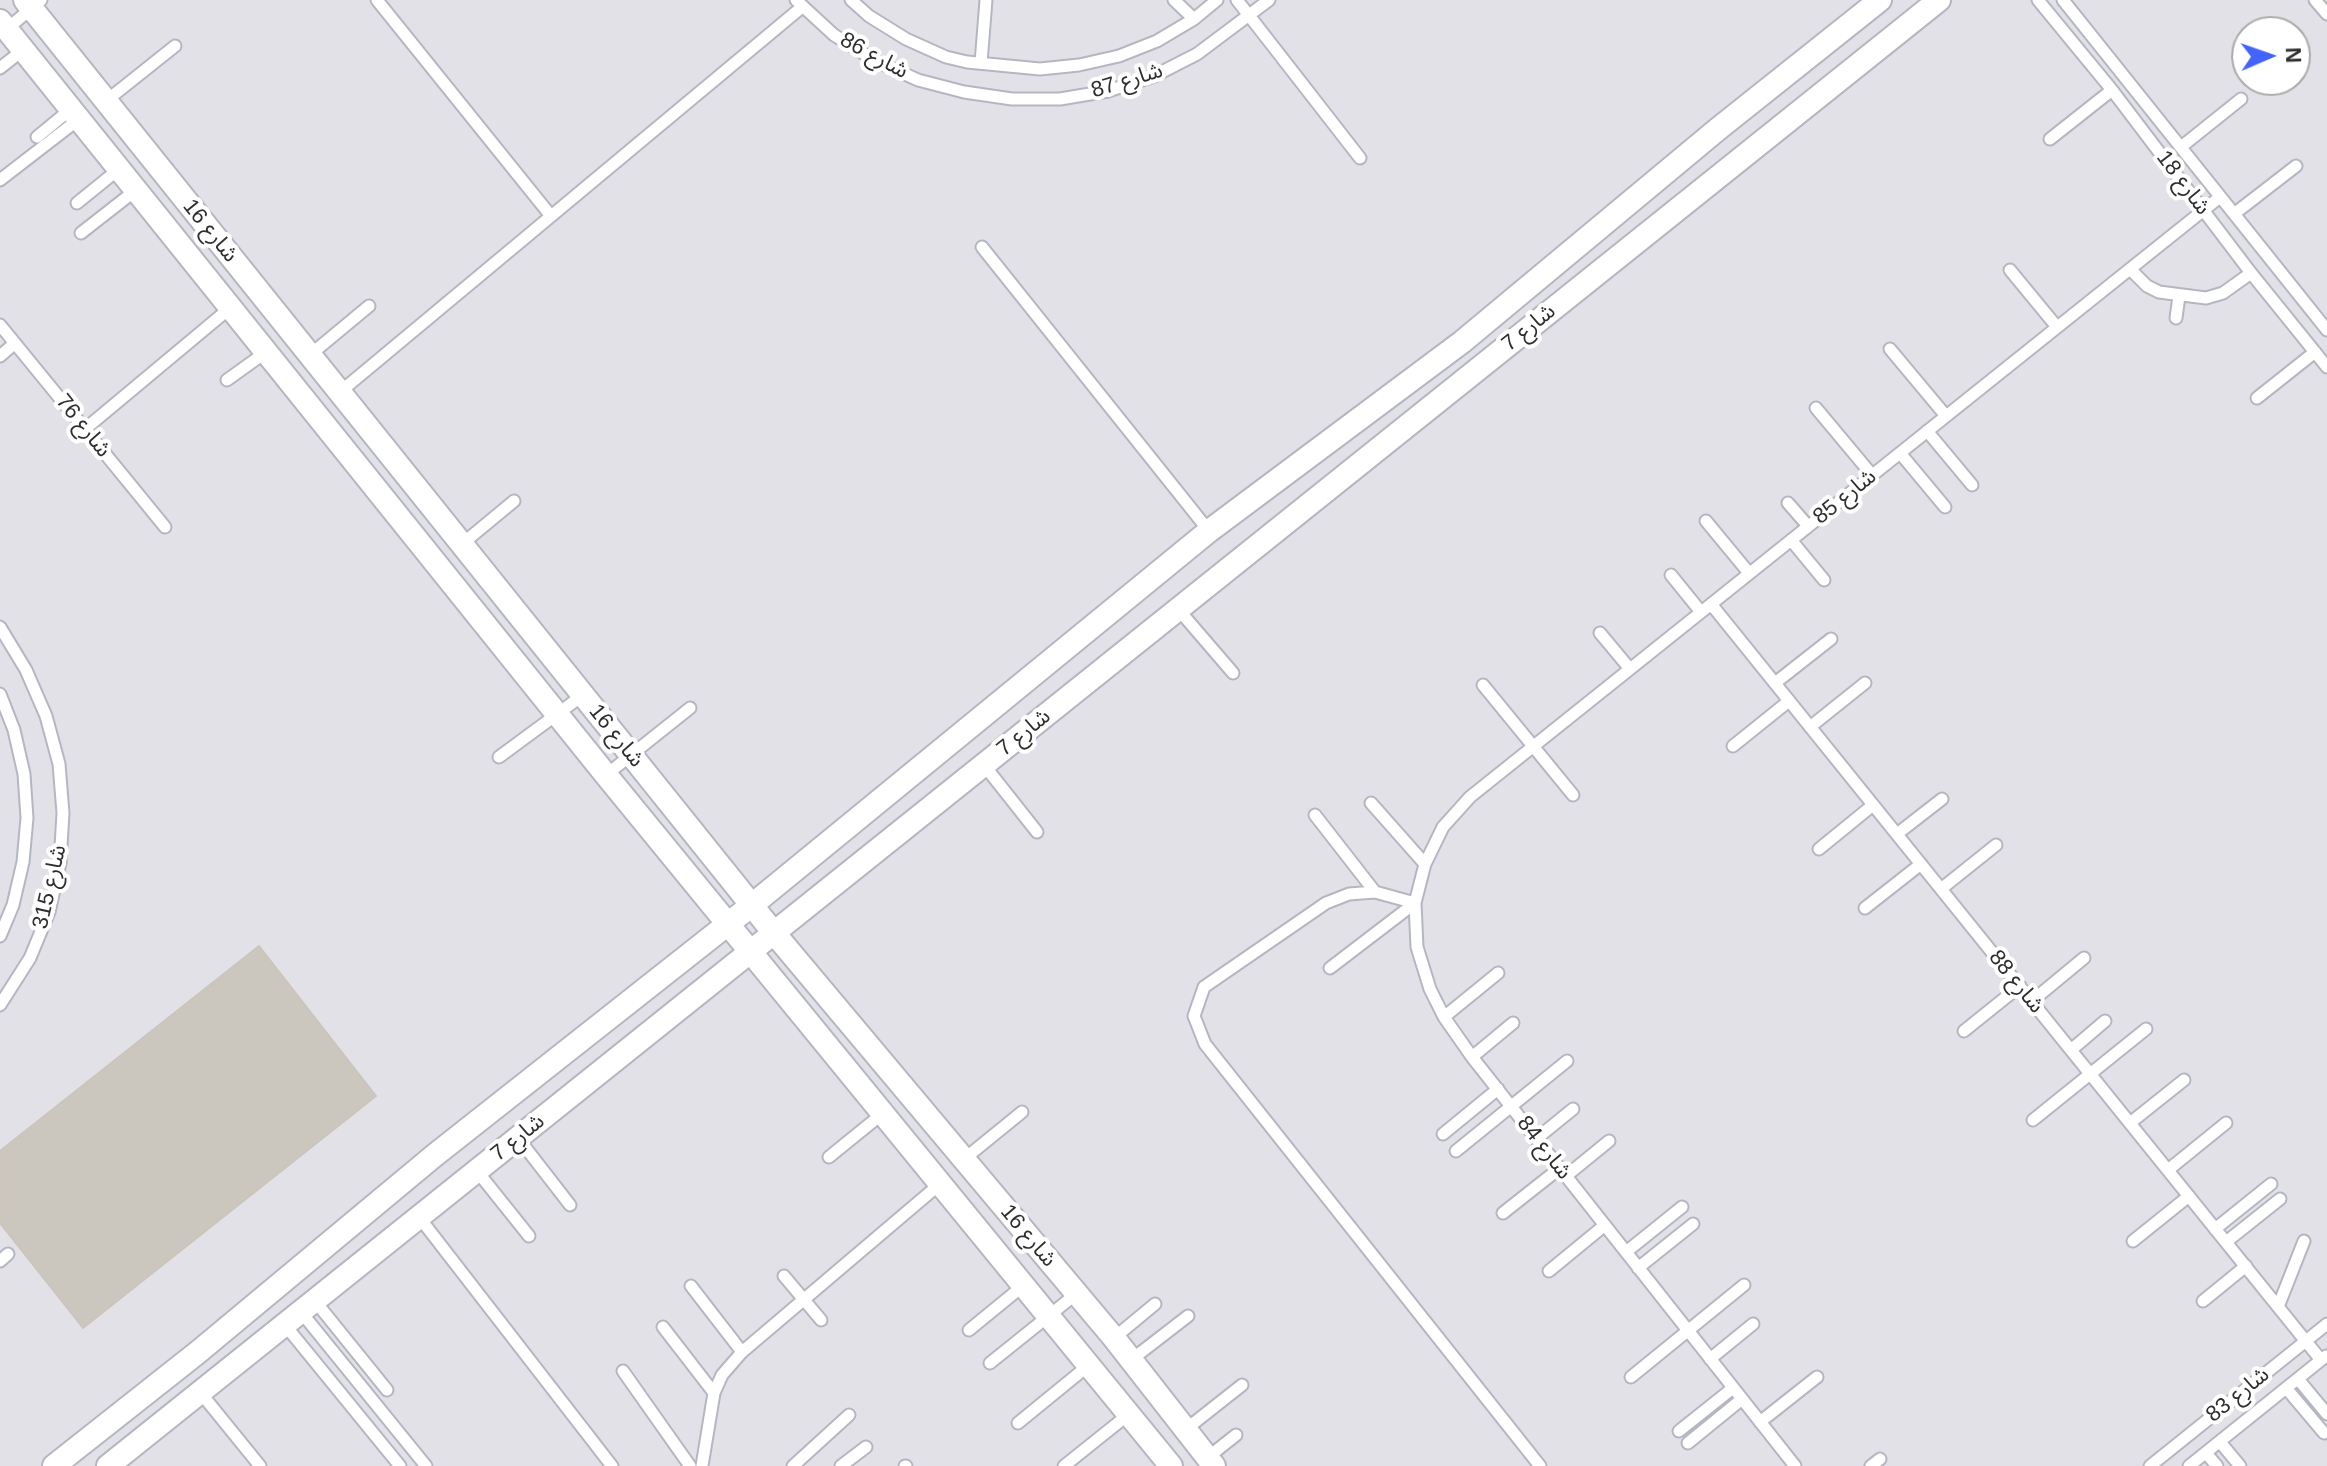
<!DOCTYPE html>
<meta charset="utf-8">
<style>
body{margin:0}
#map{position:relative;width:2327px;height:1466px;overflow:hidden;background:#efe9e1;font-family:Helvetica,sans-serif}
canvas{display:block}
.north{position:absolute;left:2231px;top:16px;width:80px;height:80px;box-sizing:border-box;background:#fff;border:2px solid #ababab;border-radius:50%;rotate:88deg;font-size:22px;font-weight:700;line-height:32px;text-align:center;color:#2e2e2e}
.north::after{content:'';display:block;margin:auto;width:28px;height:36px;background:#4264fb;clip-path:polygon(50% 0,100% 100%,50% 72%,0 100%)}
</style>
<div id="map">
<canvas width="2327" height="1466"></canvas>
<div class="north">N</div>
</div>
<script>
const context = document.querySelector('canvas').getContext('2d');
context.lineJoin = 'round';
function fillPath(path, color) { context.fillStyle = color; context.fill(path, 'evenodd'); }
const poly = rows => new Path2D(rows.map(r => 'M' + r).join(''));
function stroke(path, color, width, dash) { context.strokeStyle = color; context.lineWidth = width; context.lineCap = dash ? 'butt' : 'round'; context.setLineDash(dash || []); context.stroke(path); }
function label(font, color, halo, rows, align = 'center') {
  context.font = font + ' Helvetica,"Noto Sans Arabic",sans-serif'; context.lineWidth = 8; context.setLineDash([]); context.textBaseline = 'middle'; context.strokeStyle = halo; context.fillStyle = color; for (const [text, x, y, turn = 0] of rows) {
    context.save(); context.translate(x, y); context.rotate((+turn || 0) * Math.PI / 180); context.textAlign = isNaN(turn) ? turn : align; if (halo) context.strokeText(text, 0, 0); context.fillText(text, 0, 0); context.restore();
  }
}
const industrial = poly([
 [0,0,2327,0,2327,1466,0,1466],
 [2247,32,2295,32,2295,80,2247,80]
]);
const building = poly([
 [259,946,376,1096,83,1328,0,1223,0,1151,259,946]
]);
const lane = poly([
 [377,0,551,216],
 [796,0,834,35,874,60,918,80,964,92,1012,99,1060,99,1108,91,1154,76,1197,54,1269,0],
 [851,0,869,16,906,39,946,57,967,62,1040,69,1079,65,1119,56,1157,41,1194,19,1217,0],
 [1174,0,1194,19],
 [1237,0,1360,158],
 [2038,0,2112,90,2251,273,2327,367],
 [2063,0,2327,330],
 [2315,0,2327,14],
 [7,29,41,0],
 [981,63,986,0],
 [0,68,23,50],
 [106,101,175,46],
 [37,137,71,109],
 [2050,139,2112,90],
 [2181,147,2241,99],
 [0,180,79,119],
 [77,203,119,169],
 [2234,214,2296,166],
 [81,233,136,190],
 [982,247,1209,531],
 [2130,269,2147,286,2159,292,2206,298,2223,293,2251,273],
 [2010,270,2057,327],
 [2176,318,2179,296],
 [0,325,165,527],
 [1890,349,1946,416],
 [310,355,369,306],
 [0,356,15,343],
 [227,380,266,352],
 [340,392,802,7],
 [2257,398,2315,352],
 [1816,408,1872,475],
 [85,429,230,308],
 [1927,431,1972,485],
 [1900,453,1945,507],
 [1788,503,1808,526],
 [1706,521,1749,573],
 [1791,540,1824,580],
 [462,544,514,501],
 [1671,575,1701,612],
 [1711,604,2321,1360],
 [1178,609,1233,673],
 [0,627,26,670,46,716,59,764,63,813,60,863,49,912,30,958,0,1005],
 [1600,633,1630,669],
 [1775,683,1831,639],
 [1483,685,1573,795],
 [0,694,14,730,24,774,27,818,23,862,13,905,0,936],
 [1810,727,1865,683],
 [1733,746,1789,701],
 [499,757,583,695],
 [984,765,1037,832],
 [606,775,690,708],
 [1371,803,1425,864],
 [1315,815,1375,892],
 [1897,834,1942,799],
 [1819,849,1873,805],
 [1941,889,1996,845],
 [1415,903,1375,892,1349,894,1326,903,1204,987,1194,1016,1205,1044,1540,1466],
 [1865,908,1921,864],
 [1330,968,1415,903],
 [2032,1001,2084,958],
 [1444,1017,1498,973],
 [1964,1031,2020,986],
 [2071,1050,2105,1021],
 [1472,1057,1513,1023],
 [2033,1120,2146,1029],
 [2130,1123,2184,1080],
 [1443,1134,1498,1089],
 [518,1138,570,1205],
 [1536,1139,1573,1109],
 [1456,1151,1567,1061],
 [829,1157,882,1114],
 [963,1160,1022,1112],
 [2168,1170,2226,1123],
 [477,1171,529,1236],
 [1566,1176,1609,1141],
 [1503,1213,1560,1168],
 [419,1217,612,1466],
 [2215,1229,2271,1184],
 [2133,1241,2189,1196],
 [2226,1242,2280,1199],
 [1626,1252,1682,1207],
 [0,1261,8,1254],
 [1638,1268,1693,1224],
 [1549,1271,1605,1225],
 [784,1276,821,1320],
 [691,1286,742,1352],
 [315,1301,387,1390],
 [2203,1301,2246,1266],
 [2278,1307,2304,1241],
 [301,1312,426,1466],
 [285,1325,400,1466],
 [663,1327,714,1393],
 [969,1330,1024,1285],
 [1114,1338,1155,1304],
 [1710,1359,1753,1324],
 [1131,1360,1188,1316],
 [990,1363,1076,1294],
 [623,1371,690,1466],
 [1631,1377,1744,1285],
 [2298,1379,2327,1414],
 [2286,1388,2324,1433],
 [200,1392,260,1466],
 [1760,1422,1817,1377],
 [1018,1423,1089,1365],
 [1185,1430,1242,1385],
 [1679,1431,1733,1388],
 [2220,1442,2240,1466],
 [1688,1443,1742,1399],
 [2206,1453,2217,1466],
 [1207,1458,1236,1435],
 [702,1466,714,1393,722,1375,742,1352,941,1183],
 [793,1466,849,1415],
 [841,1466,866,1447],
 [905,1466,906,1466],
 [1064,1466,1129,1414],
 [1795,1466,1472,1057,1444,1017,1430,989,1417,947,1415,903,1425,864,1443,827,1470,797,2220,197],
 [1871,1466,1880,1459],
 [2150,1466,2327,1324],
 [2189,1466,2326,1356]
]);
const street = poly([
 [25,0,774,933,1114,1338,1214,1466],
 [0,21,606,775,1171,1466],
 [54,1466,197,1353,435,1155,752,905,1209,531,1462,342,1718,129,1880,0],
 [108,1466,1939,0]
]);
const streetNames = [
 ["شارع 86",874,56,28],
 ["شارع 87",1127,81,-17],
 ["شارع 18",2183,183,53],
 ["شارع 16",210,231,51],
 ["شارع 7",1529,328,-39],
 ["شارع 76",83,426,51],
 ["شارع 85",1845,497,-39],
 ["شارع 7",1024,733,-39],
 ["شارع 16",616,736,51],
 ["شارع 315",50,887,-77],
 ["شارع 88",2016,982,51],
 ["شارع 7",518,1138,-39],
 ["شارع 84",1544,1148,52],
 ["شارع 16",1028,1236,50],
 ["شارع 83",2238,1395,-39]
];
fillPath(industrial, '#e3e1e8');
fillPath(building, '#cbc7bf');
stroke(building, '#cbc5ba', 2);
stroke(lane, '#b4b7c1', 15);
stroke(street, '#b4b7c1', 26);
stroke(lane, '#fff', 11);
stroke(street, '#fff', 22);
label('22px', '#2e2e2e', '#fff', streetNames);
</script>
